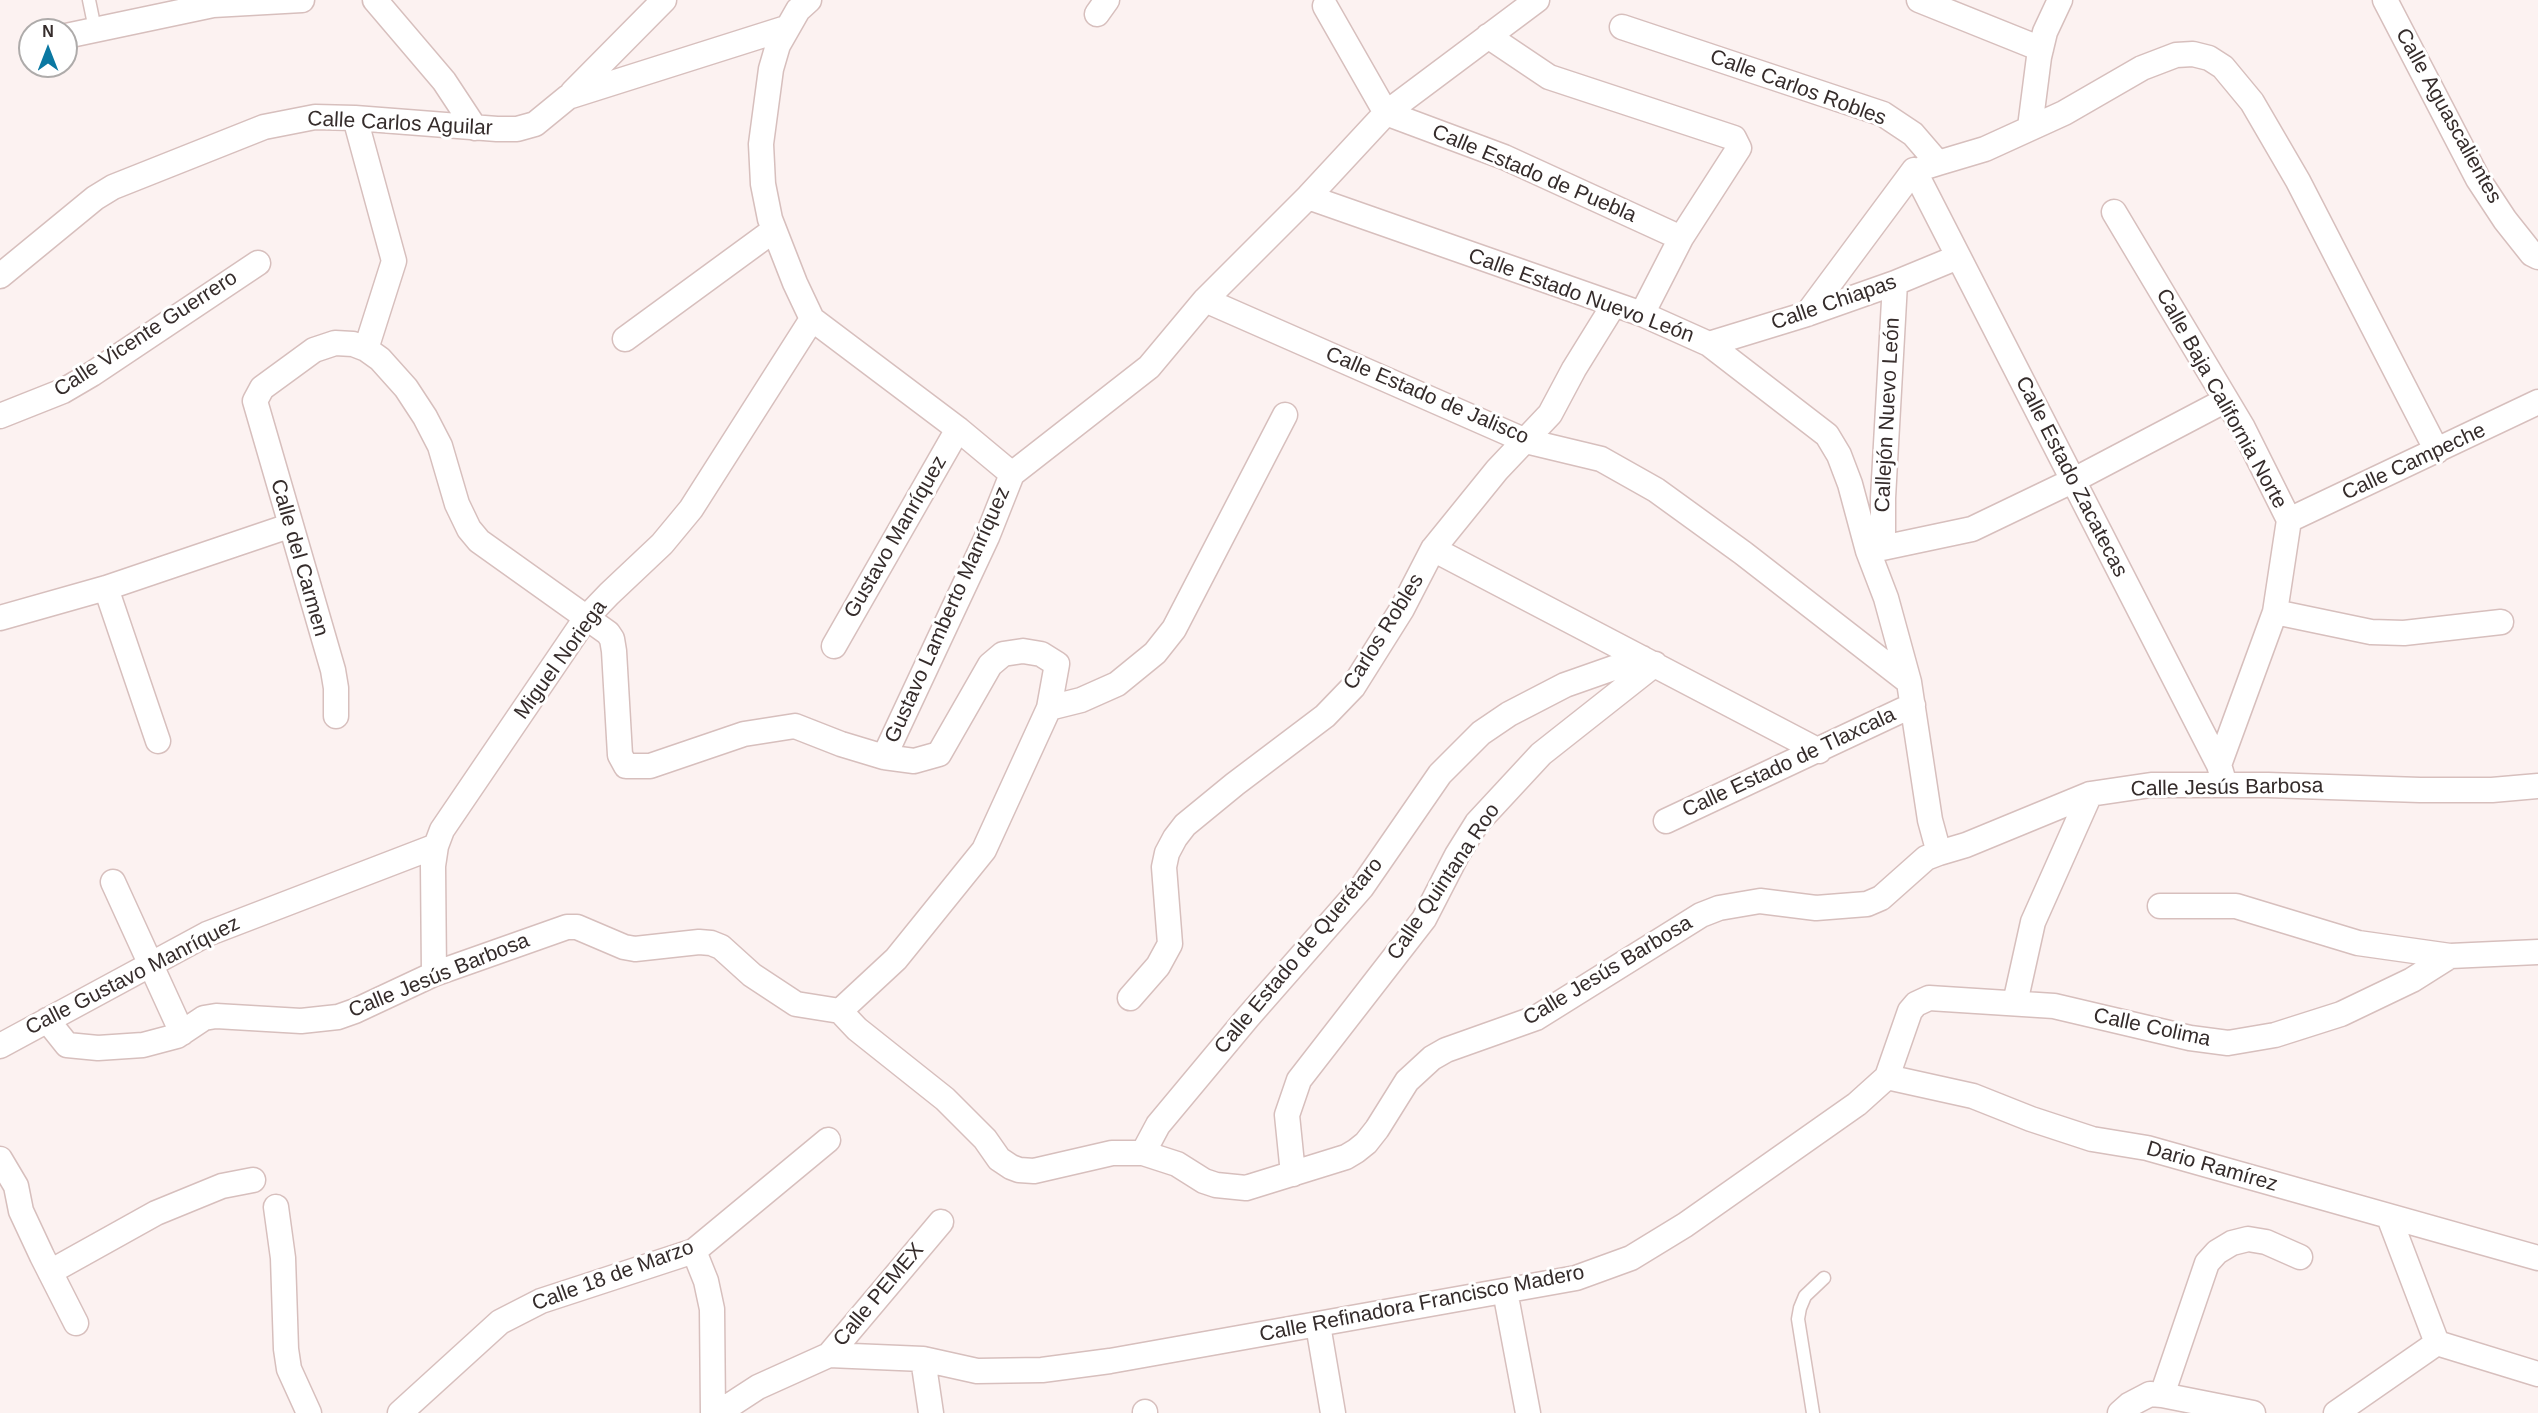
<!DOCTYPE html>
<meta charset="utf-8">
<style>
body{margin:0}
#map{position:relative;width:2538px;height:1413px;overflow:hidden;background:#fcf2f1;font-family:Arial,sans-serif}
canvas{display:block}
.north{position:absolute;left:18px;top:18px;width:60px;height:60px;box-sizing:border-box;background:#fff;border:2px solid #aeabaa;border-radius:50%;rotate:0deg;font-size:16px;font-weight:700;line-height:24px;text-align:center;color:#352c2b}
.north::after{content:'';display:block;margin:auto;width:21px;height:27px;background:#0b78a2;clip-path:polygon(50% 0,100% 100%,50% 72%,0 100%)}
</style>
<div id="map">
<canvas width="2538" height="1413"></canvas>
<div class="north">N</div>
</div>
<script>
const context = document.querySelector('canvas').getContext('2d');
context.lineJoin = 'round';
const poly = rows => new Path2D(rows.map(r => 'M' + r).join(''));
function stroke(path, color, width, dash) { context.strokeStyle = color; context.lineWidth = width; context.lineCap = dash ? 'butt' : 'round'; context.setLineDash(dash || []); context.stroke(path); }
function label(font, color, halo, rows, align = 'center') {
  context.font = font + ' Arial,sans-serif'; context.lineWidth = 6; context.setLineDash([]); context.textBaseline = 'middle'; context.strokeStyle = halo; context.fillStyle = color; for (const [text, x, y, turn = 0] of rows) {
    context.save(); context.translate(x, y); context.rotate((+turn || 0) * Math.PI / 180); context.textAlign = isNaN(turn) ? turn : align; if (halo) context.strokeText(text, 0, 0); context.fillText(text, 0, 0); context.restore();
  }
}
const lane = poly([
 [89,0,95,29],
 [1813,1413,1798,1319,1800,1308,1805,1296,1824,1278]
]);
const street = poly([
 [375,0,444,81,475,128],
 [809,0,798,10,778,45,771,69,761,144,763,184,770,219,795,283,812,319,958,429,1012,474,1149,367,1205,300,1308,197,1386,113,1537,0],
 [1919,0,2041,49],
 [2385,0,2478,179,2505,220,2532,254,2538,257],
 [1325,6,1386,113,1504,157,1681,238],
 [1097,14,1107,0],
 [1622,27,1883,114,1913,134,1938,163,1925,167],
 [66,36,213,5,302,0],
 [1488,36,1549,77,1734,138,1739,148,1681,238,1642,314],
 [573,92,664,0],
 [355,118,394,261,366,349],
 [2030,127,2039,57,2045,32,2060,0],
 [1938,163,1985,149,2064,113,2142,68,2176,55,2193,54,2209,58,2223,67,2252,102,2298,181,2437,451],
 [1914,170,2219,765,2225,785],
 [1308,197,1642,314,1709,344,1827,435,1839,455,1850,484,1868,551,1886,598,1909,682,1930,820,1939,853],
 [2114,212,2243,428,2289,520,2275,612,2219,765],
 [0,276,95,198,113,187,264,127,315,117,355,118,497,129,517,129,535,124,568,97,786,28],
 [1205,300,1526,441,1601,459,1656,490,1743,553,1909,682],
 [1807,314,1914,170],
 [625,339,774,230],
 [1709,344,1807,314,1895,283,1958,257],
 [0,416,63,391,92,374,258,263],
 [2289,520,2538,402],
 [1883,547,1883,498,1895,283],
 [1433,549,1819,751],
 [1868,551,1972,529,2072,481,2226,400],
 [106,588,158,741],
 [2275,612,2371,632,2404,633,2501,622],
 [0,618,106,588,289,526],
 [834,646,958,429],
 [1049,708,1081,700,1117,684,1155,653,1174,629,1285,415],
 [336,716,336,688,333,670,255,401,262,388,314,350,335,343,353,344,366,349,380,359,406,388,425,417,440,446,457,504,469,529,479,541,608,633,612,639,614,651,620,755,626,766,650,766,744,734,795,726,841,744,884,757,914,761,939,754,990,665,1003,654,1023,651,1041,654,1057,664,1049,708,984,850,896,959,840,1011],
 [884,757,987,537,1012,474],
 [1666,821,1913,705],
 [113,882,182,1033],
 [2160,906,2236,906,2358,943,2450,956,2538,952],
 [434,974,433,866,436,846,442,830,586,618,609,594,662,544,691,509,812,319],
 [1130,998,1158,966,1170,944,1164,867,1167,853,1175,838,1185,825,1235,784,1325,716,1353,687,1402,609,1433,549,1497,470,1550,414,1574,369,1613,306],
 [2015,1003,2033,922,2090,794],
 [47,1020,67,1045,98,1048,143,1045,177,1036,204,1018,216,1016,301,1021,338,1017,355,1011,434,974,567,927,577,927,624,947,635,949,699,942,711,943,721,947,752,975,796,1004,840,1011,857,1029,945,1099,985,1139,999,1159,1011,1167,1019,1170,1034,1171,1112,1153,1143,1153,1177,1164,1204,1181,1216,1185,1246,1188,1346,1157,1356,1151,1366,1143,1377,1129,1407,1081,1432,1058,1446,1050,1536,1018,1701,915,1719,908,1760,901,1816,908,1867,904,1881,898,1926,858,1939,853,1966,845,2090,794,2151,785,2268,785,2420,790,2492,790,2538,786],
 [0,1046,207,934,436,846],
 [1887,1077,1973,1096,2031,1119,2092,1139,2147,1148,2538,1258],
 [1143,1153,1158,1125,1248,1017,1362,887,1440,774,1481,733,1509,714,1565,685,1642,658],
 [0,1159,16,1186,21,1211,42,1256,76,1323],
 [1293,1174,1287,1115,1299,1080,1424,919,1457,855,1477,823,1541,754,1655,664],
 [276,1207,283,1258,286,1349,289,1369,309,1413],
 [2389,1217,2437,1343],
 [694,1251,706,1281,712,1309,713,1413],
 [50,1272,156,1213,222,1186,253,1180],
 [1505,1291,1528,1413],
 [1318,1325,1333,1413],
 [2437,1343,2538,1374],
 [829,1355,923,1359,977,1371,1042,1370,1110,1361,1576,1278,1631,1258,1685,1225,1857,1104,1887,1077,1910,1011,1916,1004,1929,998,2054,1006,2190,1038,2228,1043,2275,1035,2341,1014,2412,980,2450,956],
 [923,1359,931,1413],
 [2162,1395,2253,1413],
 [1145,1412,1145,1413],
 [400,1413,500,1322,541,1301,694,1251,828,1140],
 [718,1413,758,1387,829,1355,941,1222],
 [2120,1413,2129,1405,2150,1394,2162,1395,2207,1263,2217,1252,2232,1243,2248,1239,2266,1242,2300,1257],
 [2336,1413,2437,1343]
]);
const streetNames = [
 ["Calle Carlos Robles",1798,88,20],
 ["Calle Aguascalientes",2448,116,61],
 ["Calle Carlos Aguilar",400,124,3],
 ["Calle Estado de Puebla",1534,174,23],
 ["Calle Estado Nuevo León",1581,296,20],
 ["Calle Chiapas",1834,303,-19],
 ["Calle Vicente Guerrero",146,334,-33],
 ["Calle Estado de Jalisco",1427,396,23],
 ["Calle Baja California Norte",2221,399,61],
 ["Callejón Nuevo León",1888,415,-87],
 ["Calle Campeche",2414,462,-25],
 ["Calle Estado Zacatecas",2071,477,63],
 ["Gustavo Manríquez",896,537,-60],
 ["Calle del Carmen",299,558,74],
 ["Gustavo Lamberto Manríquez",948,615,-66],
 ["Carlos Robles",1384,632,-58],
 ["Miguel Noriega",561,660,-54],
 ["Calle Estado de Tlaxcala",1789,763,-25],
 ["Calle Jesús Barbosa",2227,788,-1],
 ["Calle Quintana Roo",1444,882,-56],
 ["Calle Estado de Querétaro",1299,956,-50],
 ["Calle Jesús Barbosa",1608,971,-31],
 ["Calle Gustavo Manríquez",133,976,-27],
 ["Calle Jesús Barbosa",439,976,-22],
 ["Calle Colima",2152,1028,12],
 ["Dario Ramírez",2212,1167,16],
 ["Calle 18 de Marzo",613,1276,-20],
 ["Calle PEMEX",879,1295,-50],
 ["Calle Refinadora Francisco Madero",1422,1304,-11]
];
stroke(lane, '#d7bfbd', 15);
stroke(street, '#d7bfbd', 27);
stroke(lane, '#fff', 12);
stroke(street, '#fff', 24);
label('21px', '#352c2b', '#fff', streetNames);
</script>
